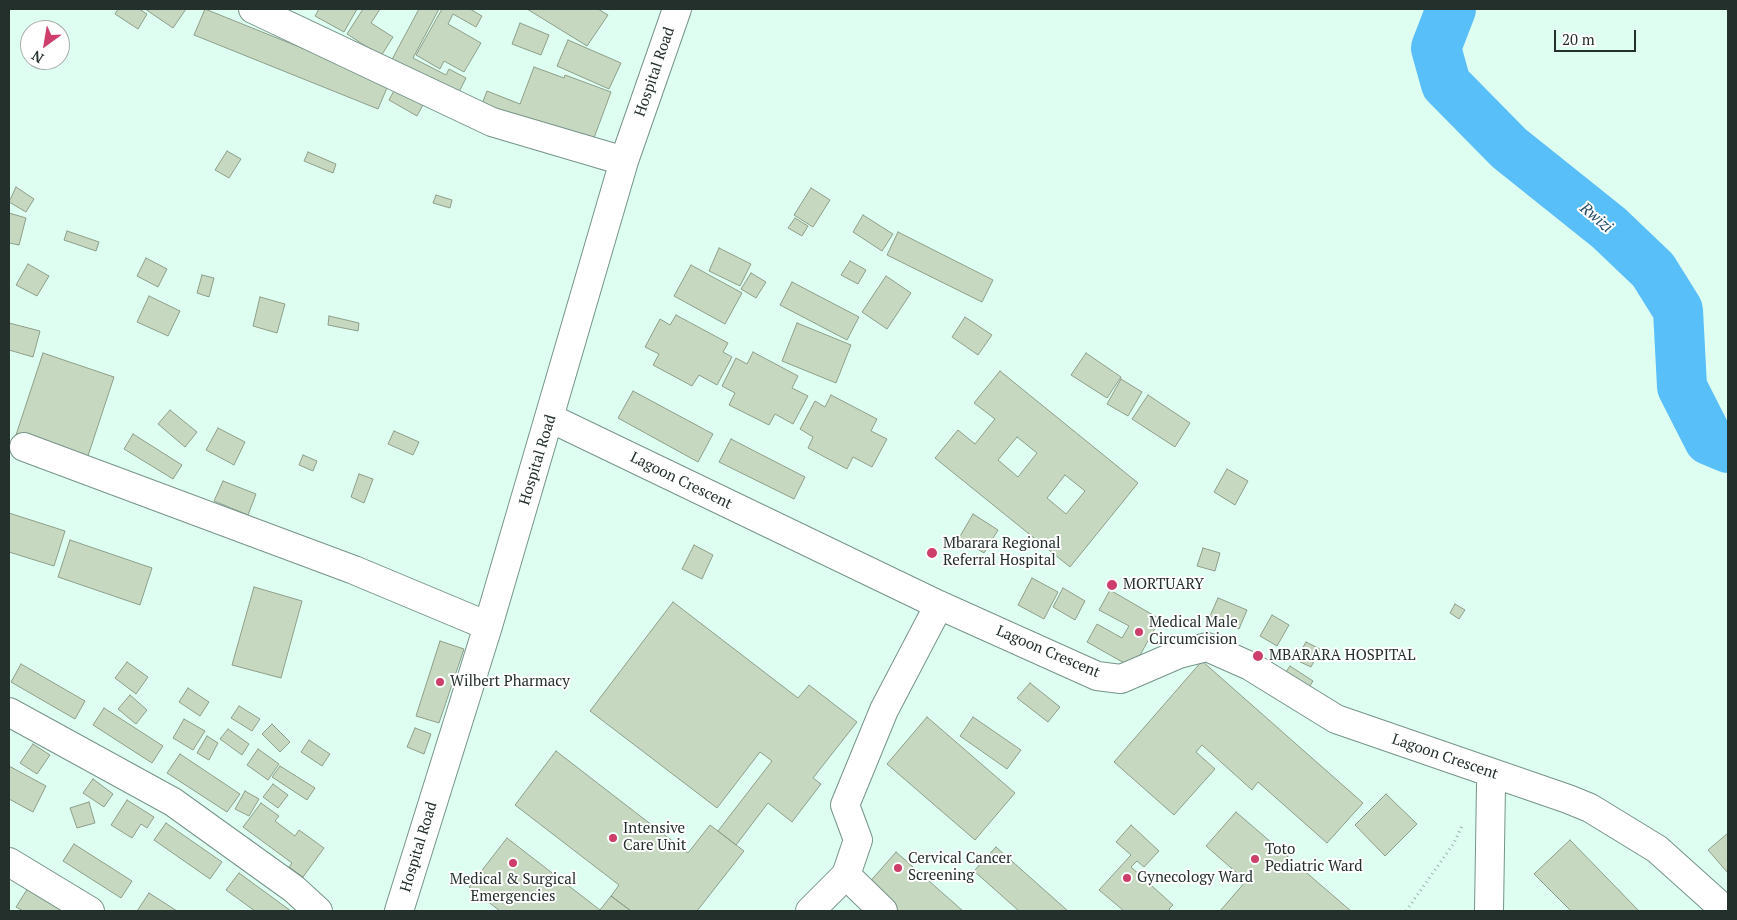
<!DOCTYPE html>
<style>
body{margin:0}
#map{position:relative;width:1737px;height:920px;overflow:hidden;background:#defef2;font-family:"PT Serif",serif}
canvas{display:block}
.frame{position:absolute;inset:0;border:10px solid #23302b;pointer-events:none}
.north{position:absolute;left:20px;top:20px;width:50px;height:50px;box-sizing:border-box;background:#fff;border:1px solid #a7acaa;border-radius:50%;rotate:212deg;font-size:14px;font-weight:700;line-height:20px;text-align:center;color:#23302b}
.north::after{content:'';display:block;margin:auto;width:18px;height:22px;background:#cd3f6a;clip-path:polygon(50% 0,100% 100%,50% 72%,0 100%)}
.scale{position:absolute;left:1554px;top:30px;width:82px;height:22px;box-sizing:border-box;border:2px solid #23302b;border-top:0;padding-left:6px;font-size:15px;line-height:18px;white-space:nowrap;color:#23302b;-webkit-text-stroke:4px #fff;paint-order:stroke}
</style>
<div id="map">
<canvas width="1737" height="920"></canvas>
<div class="frame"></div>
<div class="north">N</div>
<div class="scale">20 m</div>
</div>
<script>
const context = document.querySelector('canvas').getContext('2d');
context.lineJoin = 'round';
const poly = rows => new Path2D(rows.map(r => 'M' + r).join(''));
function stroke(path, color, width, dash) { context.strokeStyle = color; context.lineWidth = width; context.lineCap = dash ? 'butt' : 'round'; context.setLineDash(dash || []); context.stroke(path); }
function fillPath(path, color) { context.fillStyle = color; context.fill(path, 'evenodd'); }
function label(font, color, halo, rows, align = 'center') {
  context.font = font + ' "PT Serif",serif'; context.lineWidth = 4; context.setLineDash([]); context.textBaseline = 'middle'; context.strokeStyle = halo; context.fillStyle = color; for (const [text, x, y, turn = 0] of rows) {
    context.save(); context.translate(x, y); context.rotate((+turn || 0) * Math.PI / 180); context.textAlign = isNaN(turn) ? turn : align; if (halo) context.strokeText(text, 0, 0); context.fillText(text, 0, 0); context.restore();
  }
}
const river = poly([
 [1451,9,1436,48,1446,84,1509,148,1609,228,1653,270,1678,310,1682,387,1709,440,1728,448]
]);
const building = poly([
 [118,9,139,9,147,14,138,29,115,14,118,9],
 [145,9,186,9,173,28,145,9],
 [205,9,389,83,378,109,194,35,205,9],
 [319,9,357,9,344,32,315,16,319,9],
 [363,9,380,9,371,23,393,37,381,56,347,34,363,9],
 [419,9,439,9,413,58,446,75,449,69,466,78,455,100,389,65,419,9],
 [442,9,470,9,482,16,476,27,453,14,448,24,481,43,464,72,444,61,440,69,416,55,442,9],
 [527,9,598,9,608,15,587,46,527,9],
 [520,23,549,35,541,55,512,44,520,23],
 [568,40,621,63,609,89,557,66,568,40],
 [534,67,564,78,565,75,611,92,591,146,482,104,487,91,520,104,534,67],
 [398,83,426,99,417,116,389,100,398,83],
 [227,151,241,159,229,178,215,170,227,151],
 [308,152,336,164,333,173,304,161,308,152],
 [16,187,34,199,26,212,9,202,16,187],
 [811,188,830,200,813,227,794,215,811,188],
 [436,195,452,200,450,208,433,203,436,195],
 [9,213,26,218,19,245,9,243,9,213],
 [863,215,893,234,882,251,853,232,863,215],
 [795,218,808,226,802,236,788,228,795,218],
 [67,231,99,242,96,251,64,240,67,231],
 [898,232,993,280,982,302,887,255,898,232],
 [719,248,751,264,740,286,709,271,719,248],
 [146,258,167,269,158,287,137,276,146,258],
 [850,261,866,270,858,284,841,275,850,261],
 [28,264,49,276,37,296,16,285,28,264],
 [691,265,742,293,725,324,674,296,691,265],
 [751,273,766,282,756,298,741,289,751,273],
 [202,275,214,278,209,297,197,293,202,275],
 [886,276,911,293,887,329,862,312,886,276],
 [792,282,859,317,847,340,780,305,792,282],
 [149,296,180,311,168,336,137,322,149,296],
 [260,297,285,304,277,333,253,326,260,297],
 [676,315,728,343,723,352,732,357,717,385,699,375,692,386,653,365,659,354,645,347,660,319,670,325,676,315],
 [329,316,359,323,358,331,328,325,329,316],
 [965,317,992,335,978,355,952,337,965,317],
 [9,323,40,331,33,357,9,350,9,323],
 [797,323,851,345,836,383,782,361,797,323],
 [753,352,798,376,792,388,808,396,793,424,775,414,769,425,729,405,735,393,722,386,736,358,747,364,753,352],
 [43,353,114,377,86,462,15,438,43,353],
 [1086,353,1121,377,1107,398,1071,375,1086,353],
 [1000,371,1138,483,1070,567,935,458,958,430,975,444,995,419,974,403,1000,371],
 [1017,437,1037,453,1018,477,998,460,1017,437],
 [1065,475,1085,491,1066,514,1047,498,1065,475],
 [1121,379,1142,392,1128,416,1107,404,1121,379],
 [633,391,713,434,698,462,618,418,633,391],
 [831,395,877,419,871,431,887,439,872,467,853,457,847,469,808,448,813,437,800,429,815,401,825,407,831,395],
 [1148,395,1190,423,1175,447,1132,419,1148,395],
 [170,410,197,432,185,447,158,424,170,410],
 [218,428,245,442,234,465,206,450,218,428],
 [394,431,419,442,413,455,388,444,394,431],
 [133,434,182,465,173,479,124,449,133,434],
 [731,439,805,477,794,499,719,462,731,439],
 [303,455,317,461,313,471,299,465,303,455],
 [1227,469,1248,481,1235,505,1214,492,1227,469],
 [359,474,373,479,364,503,351,497,359,474],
 [223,481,256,494,248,515,214,501,223,481],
 [9,513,65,531,54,566,9,552,9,513],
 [973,514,998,530,984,553,959,538,973,514],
 [70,540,152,568,140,605,58,577,70,540],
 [694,545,713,555,702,579,682,569,694,545],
 [1203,548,1220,553,1215,571,1197,566,1203,548],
 [1032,578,1058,592,1044,619,1018,605,1032,578],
 [254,587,302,601,281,678,232,665,254,587],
 [1063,588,1085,601,1075,620,1053,607,1063,588],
 [1110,590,1160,619,1133,668,1087,642,1097,624,1122,638,1129,626,1099,610,1110,590],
 [1218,598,1247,610,1239,629,1210,616,1218,598],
 [673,602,798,698,809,685,857,722,813,778,821,784,792,822,768,803,736,845,718,831,772,761,760,752,717,808,590,711,673,602],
 [1455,604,1465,610,1459,619,1450,613,1455,604],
 [1272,615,1289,625,1277,646,1260,636,1272,615],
 [440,641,464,649,439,723,416,716,440,641],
 [1306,642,1320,649,1311,667,1296,660,1306,642],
 [1202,661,1363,803,1327,843,1258,782,1252,790,1202,745,1196,752,1215,769,1174,815,1114,762,1202,661],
 [127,662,148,677,136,694,115,678,127,662],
 [21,664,85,701,75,719,11,682,21,664],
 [1290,666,1313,681,1304,696,1280,681,1290,666],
 [1030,683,1060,707,1048,722,1017,698,1030,683],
 [188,688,209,702,200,716,179,702,188,688],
 [130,695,147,710,136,724,118,709,130,695],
 [239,706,260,719,252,731,231,718,239,706],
 [104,708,163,746,152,763,93,725,104,708],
 [927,717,1015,793,975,840,887,764,927,717],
 [973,717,1021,750,1007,769,960,736,973,717],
 [184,719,205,731,193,750,173,738,184,719],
 [272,724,290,742,280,752,262,734,272,724],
 [415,728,431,734,424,754,407,747,415,728],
 [228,729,249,744,242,755,220,739,228,729],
 [207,736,218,743,209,760,197,753,207,736],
 [309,740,330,754,322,766,301,752,309,740],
 [33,744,50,755,37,774,20,763,33,744],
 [258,749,279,764,268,780,247,765,258,749],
 [556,751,688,853,710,825,744,851,697,911,631,911,611,896,619,885,515,805,556,751],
 [180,754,240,794,227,812,167,773,180,754],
 [9,766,46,786,33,812,9,799,9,766],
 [280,766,315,788,307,800,272,777,280,766],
 [93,779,113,794,104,807,83,793,93,779],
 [273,784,288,795,278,808,263,797,273,784],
 [245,791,259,799,249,816,235,809,245,791],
 [1386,794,1417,824,1385,856,1355,825,1386,794],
 [127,800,154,817,147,828,141,824,132,838,111,825,127,800],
 [89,802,95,823,77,828,70,808,89,802],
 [261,803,279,816,275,821,295,836,299,830,324,848,303,877,289,867,292,863,243,827,261,803],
 [1236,812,1351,911,1220,911,1246,881,1206,846,1236,812],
 [166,823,222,862,210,879,154,840,166,823],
 [1131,825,1159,851,1144,867,1137,861,1131,867,1173,905,1169,909,1171,911,1124,911,1099,890,1131,855,1116,842,1131,825],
 [1728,833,1728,873,1708,850,1728,833],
 [507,838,600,910,611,896,631,911,500,911,469,887,507,838],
 [1570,840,1639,911,1571,911,1534,874,1570,840],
 [74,844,132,881,121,898,63,861,74,844],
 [996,847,1068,911,1019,911,974,871,996,847],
 [896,852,963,911,897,911,867,885,896,852],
 [239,873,291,911,255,911,226,890,239,873],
 [28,888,65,911,23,911,16,907,28,888],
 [149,893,177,911,137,911,149,893]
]);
const path = poly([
 [1406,911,1454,843,1462,826]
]);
const minor = poly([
 [253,9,492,122,624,161],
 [550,418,939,605,1097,676,1121,679,1179,654,1207,647,1250,666,1336,719,1568,799,1590,808,1657,849,1726,911],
 [24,447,354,570,488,626],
 [9,712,173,802,294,889,318,911],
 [9,862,90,911],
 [846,875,883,911],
 [399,911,488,626,624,161,677,9],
 [810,911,846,875,858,840,845,805,884,710,939,605],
 [1489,911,1491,785,1493,774]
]);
const markers = [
 [932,553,6,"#cd3f6a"],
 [1112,585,6,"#cd3f6a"],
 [1139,632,5,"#cd3f6a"],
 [1258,656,6,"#cd3f6a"],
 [440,682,5,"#cd3f6a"],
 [613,838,5,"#cd3f6a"],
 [1255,859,5,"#cd3f6a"],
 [513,863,5,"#cd3f6a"],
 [898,868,5,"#cd3f6a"],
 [1127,878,5,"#cd3f6a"]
];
const streetNames = [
 ["Hospital Road",655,72,-71],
 ["Hospital Road",538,460,-73],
 ["Lagoon Crescent",681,481,26],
 ["Lagoon Crescent",1048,652,23],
 ["Lagoon Crescent",1445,757,19],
 ["Hospital Road",419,847,-73]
];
const poiNames = [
 ["Mbarara Regional",943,544],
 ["Referral Hospital",943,561],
 ["MORTUARY",1123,585],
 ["Medical Male",1149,623],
 ["Circumcision",1149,640],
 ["MBARARA HOSPITAL",1269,656],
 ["Wilbert Pharmacy",450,682],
 ["Intensive",623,829],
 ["Care Unit",623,846],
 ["Toto",1265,850],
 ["Pediatric Ward",1265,867],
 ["Cervical Cancer",908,859],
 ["Screening",908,876],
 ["Gynecology Ward",1137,878],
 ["Medical & Surgical",513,880,"center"],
 ["Emergencies",513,897,"center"]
];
const waterNames = [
 ["Rwizi",1596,218,40]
];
stroke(river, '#58bff9', 50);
fillPath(building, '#c6d8c0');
stroke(building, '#8e9f89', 1);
stroke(minor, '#769489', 30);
stroke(path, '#9ab3a9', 3, [1, 4]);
stroke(minor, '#fff', 28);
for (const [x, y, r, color] of markers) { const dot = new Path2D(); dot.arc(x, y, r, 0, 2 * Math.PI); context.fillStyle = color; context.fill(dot); stroke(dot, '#fff', 2); }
label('15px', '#23302b', '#fff', streetNames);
label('15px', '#23302b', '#fff', poiNames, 'left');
label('italic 16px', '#27516a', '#fff', waterNames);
</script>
